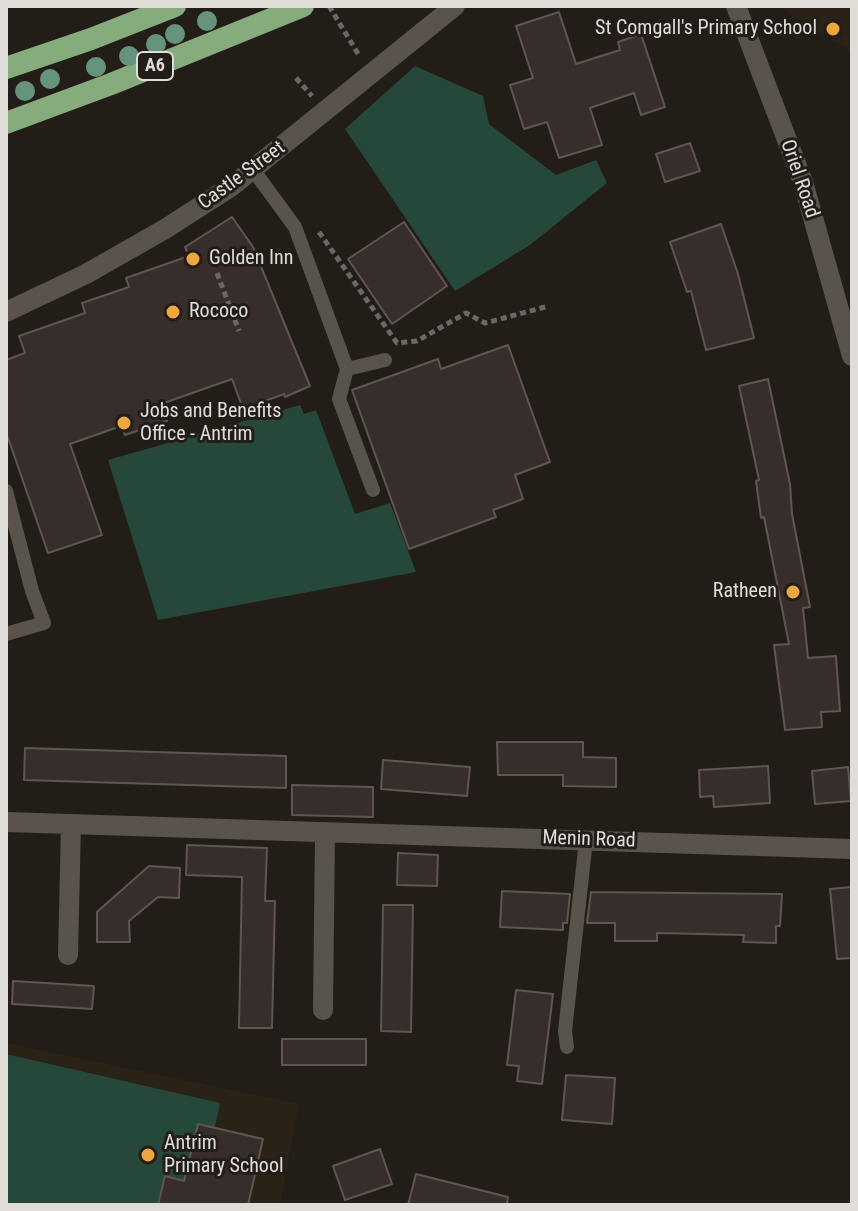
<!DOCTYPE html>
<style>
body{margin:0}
#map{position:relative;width:858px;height:1211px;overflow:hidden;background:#221d17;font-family:"Roboto Condensed",sans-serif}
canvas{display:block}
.frame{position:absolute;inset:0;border:8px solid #e0dcd8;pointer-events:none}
</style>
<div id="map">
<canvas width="858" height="1211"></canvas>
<div class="frame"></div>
</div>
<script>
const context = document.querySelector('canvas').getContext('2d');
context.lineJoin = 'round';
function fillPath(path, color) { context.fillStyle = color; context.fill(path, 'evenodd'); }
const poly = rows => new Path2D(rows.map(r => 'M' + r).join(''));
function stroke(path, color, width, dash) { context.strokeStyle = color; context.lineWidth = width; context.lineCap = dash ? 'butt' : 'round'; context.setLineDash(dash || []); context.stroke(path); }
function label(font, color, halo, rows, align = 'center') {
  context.font = font + ' "Roboto Condensed",sans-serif'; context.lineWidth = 6; context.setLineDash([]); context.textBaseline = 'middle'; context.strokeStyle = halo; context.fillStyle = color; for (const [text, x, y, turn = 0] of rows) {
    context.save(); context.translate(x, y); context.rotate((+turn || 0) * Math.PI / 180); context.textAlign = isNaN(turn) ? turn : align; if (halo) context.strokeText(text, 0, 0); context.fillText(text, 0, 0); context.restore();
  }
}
const built = poly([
 [778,6,852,6,852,52],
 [6,1043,299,1104,280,1205,6,1205]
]);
const green = poly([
 [415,66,483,96,489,124,556,175,596,160,607,183,530,245,455,291,345,129],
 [300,405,304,414,316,410,355,514,390,503,416,572,158,620,108,460],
 [6,1054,220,1103,198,1205,6,1205]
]);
const building = poly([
 [559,12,576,64,620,50,618,42,641,34,665,107,641,115,634,93,590,108,602,145,559,158,547,122,524,129,510,85,533,78,516,26,559,12],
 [690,143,700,171,665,182,656,154,690,143],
 [232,217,253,247,310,386,285,397,284,394,243,409,232,379,161,404,167,421,125,435,121,426,70,444,102,535,48,553,6,432,6,360,25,353,19,336,85,313,82,303,129,287,126,278,189,256,185,247,232,217],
 [404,222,447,286,392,324,348,259,404,222],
 [721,224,738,274,754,338,706,350,691,291,687,292,670,242,721,224],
 [508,345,550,462,515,475,523,499,493,510,496,517,409,549,352,390,438,359,441,369,508,345],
 [768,379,790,484,792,514,810,607,803,608,808,658,836,656,840,711,821,712,822,727,785,730,774,645,789,644,764,517,761,518,756,481,759,480,739,386,768,379],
 [497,742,583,742,583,757,616,758,616,787,563,786,563,775,498,775,497,742],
 [25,748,286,756,286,788,24,780,25,748],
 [383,760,470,767,467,796,381,789,383,760],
 [768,766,770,803,714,807,713,796,700,797,699,770,768,766],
 [848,767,851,801,815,804,812,771,848,767],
 [292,785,373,787,373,817,292,815,292,785],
 [187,845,267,848,265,901,275,901,272,1028,239,1028,242,877,186,875,187,845],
 [398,853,438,855,437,886,397,885,398,853],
 [149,866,180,868,179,898,158,897,129,921,130,942,97,942,97,912,149,866],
 [852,887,852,958,837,959,830,889,852,887],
 [502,891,570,894,567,923,563,923,563,930,500,927,502,891],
 [591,892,782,894,780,926,776,926,776,943,743,942,744,935,657,933,657,941,615,941,615,923,587,923,591,892],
 [383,905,413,905,411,1032,381,1031,383,905],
 [13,981,94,986,92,1009,12,1004,13,981],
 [516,990,553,994,542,1084,517,1081,519,1066,507,1065,516,990],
 [282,1039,366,1039,366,1065,282,1065,282,1039],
 [566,1075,615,1078,612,1124,562,1120,566,1075],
 [198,1124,263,1139,248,1205,158,1205,165,1176,184,1181,198,1124],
 [380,1149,392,1184,345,1200,333,1166,380,1149],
 [416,1174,508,1197,507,1205,408,1205,416,1174]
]);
const path = poly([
 [329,6,360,57],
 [296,78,312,96],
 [319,232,397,343,417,341,466,313,485,323,549,306],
 [217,273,239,331]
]);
const service = poly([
 [254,171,295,227,347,369,339,399,373,490],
 [347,369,385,360],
 [6,491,32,591,44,623,6,634],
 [567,1047,565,1031,586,840]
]);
const minor = poly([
 [6,312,86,274,165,229,232,186,455,6],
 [6,822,852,849],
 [68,955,71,824],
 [323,1010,325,832]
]);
const tertiary = poly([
 [736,6,803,182,852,356]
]);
const trunk = poly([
 [6,68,91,39,175,6],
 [6,123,111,84,303,6]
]);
const trees = [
 [207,21],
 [175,34],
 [156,44],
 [129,56],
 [96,67],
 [50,79],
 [25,91]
];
const markers = [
 [833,29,8,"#eea73d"],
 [193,259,8,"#eea73d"],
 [173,312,8,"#eea73d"],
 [124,423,8,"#eea73d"],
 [793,592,8,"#eea73d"],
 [148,1155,8,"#eea73d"]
];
const shields = [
 [155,66,36]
];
const shieldNames = [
 ["A6",155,66]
];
const poiNames = [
 ["St Comgall's Primary School",817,29,"right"],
 ["Golden Inn",209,259],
 ["Rococo",189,312],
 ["Jobs and Benefits",140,412],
 ["Office - Antrim",140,435],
 ["Ratheen",777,592,"right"],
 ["Antrim",164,1144],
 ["Primary School",164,1167]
];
const streetNames = [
 ["Castle Street",242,176,-36],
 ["Oriel Road",799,179,71],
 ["Menin Road",589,840,2]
];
fillPath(built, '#2b2217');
fillPath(green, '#26483a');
fillPath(building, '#372e2c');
stroke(building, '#5f5552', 2);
stroke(path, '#6b6762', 5, [6, 4]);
stroke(service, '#5a534c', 14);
stroke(minor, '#5a534c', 20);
stroke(tertiary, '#5a534c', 20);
stroke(trunk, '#86ab7c', 22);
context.fillStyle = '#66937b';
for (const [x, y] of trees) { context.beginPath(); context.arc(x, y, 10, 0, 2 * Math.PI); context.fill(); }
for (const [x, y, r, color] of markers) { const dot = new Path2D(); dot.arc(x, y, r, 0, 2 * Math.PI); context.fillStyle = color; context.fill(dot); stroke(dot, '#221d17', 3); }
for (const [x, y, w] of shields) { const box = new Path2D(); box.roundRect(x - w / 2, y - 14, w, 28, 6); context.fillStyle = '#221d17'; context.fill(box); stroke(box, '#e0dcd8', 2); }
label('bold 18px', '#e0dcd8', null, shieldNames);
label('20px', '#e0dcd8', '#221d17', poiNames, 'left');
label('20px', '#e0dcd8', '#221d17', streetNames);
</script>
